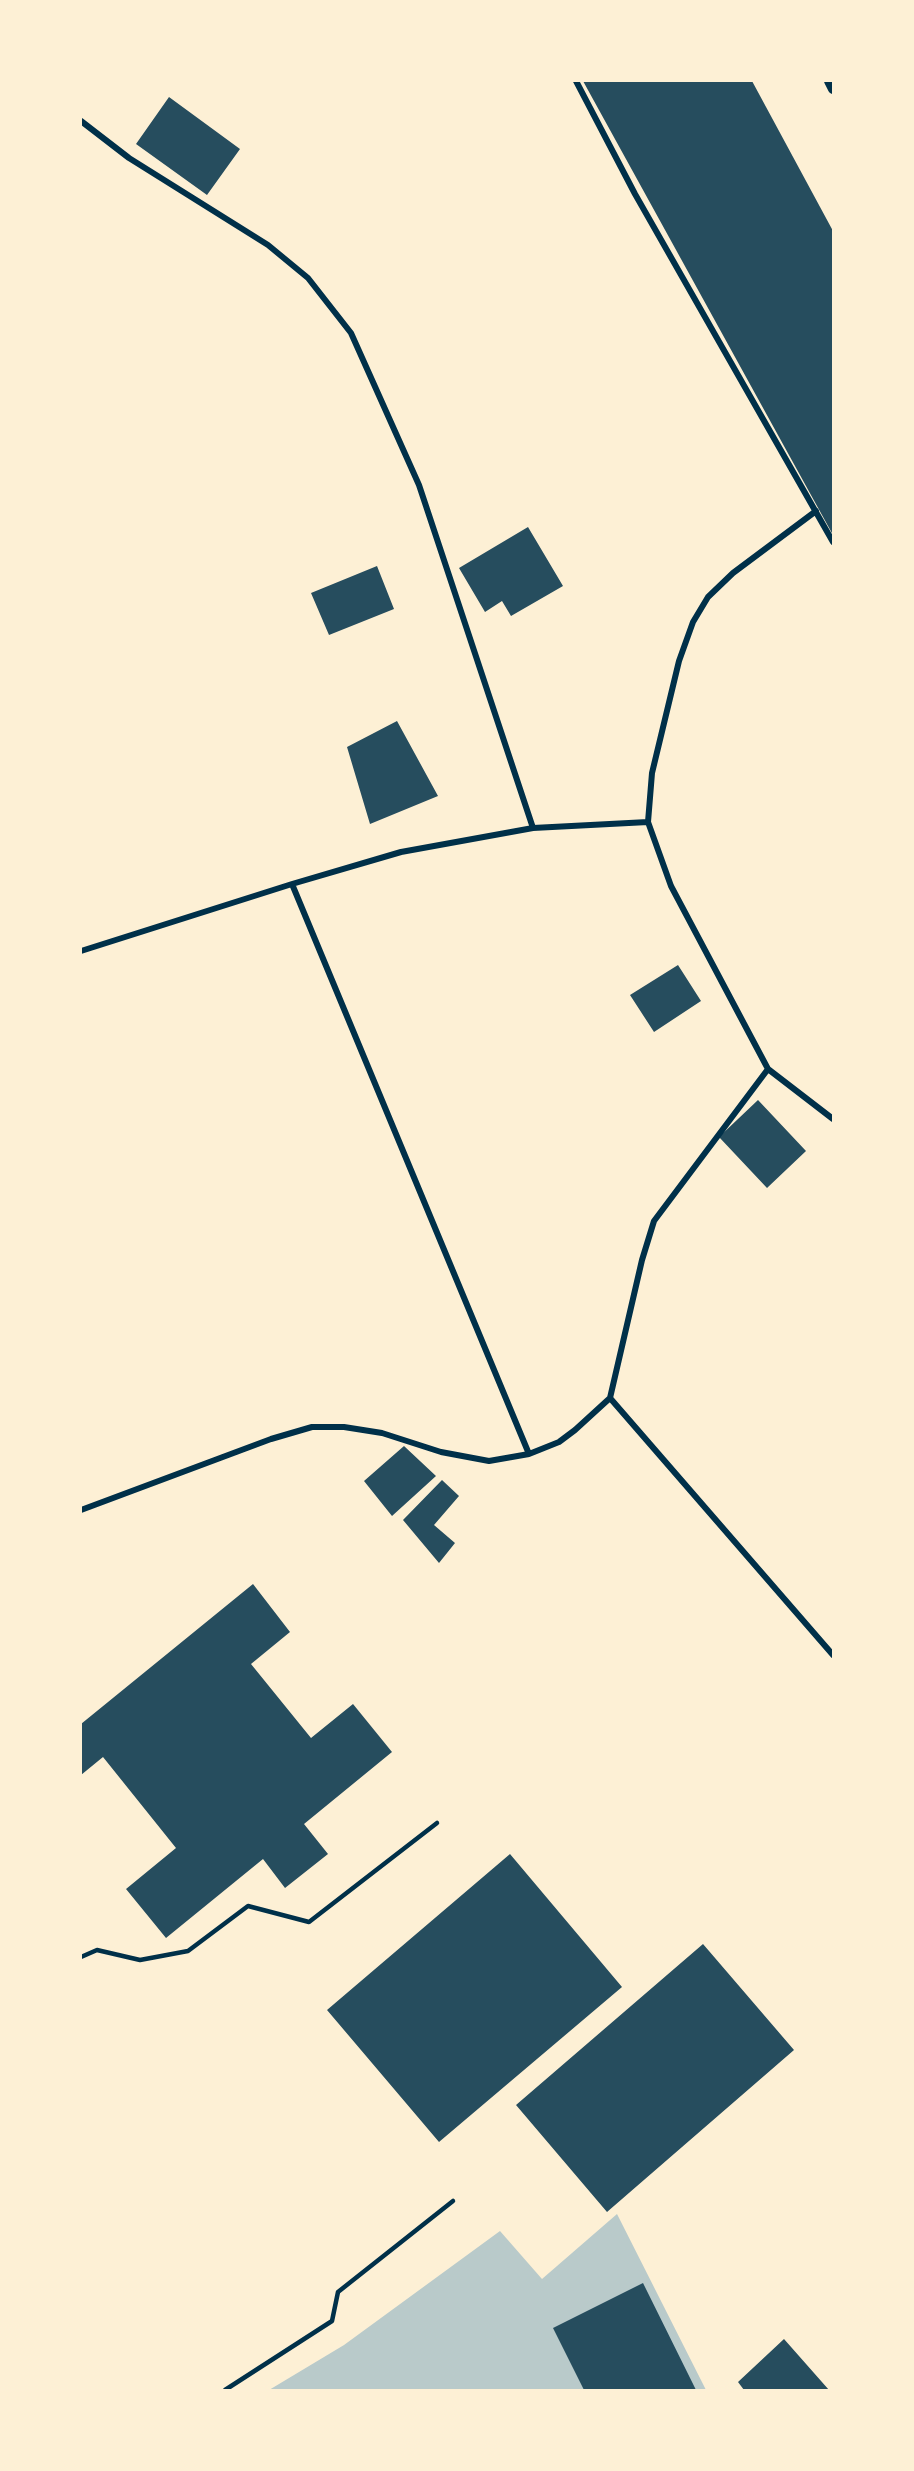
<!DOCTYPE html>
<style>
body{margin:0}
#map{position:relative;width:914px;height:2471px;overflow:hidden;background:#fdf0d5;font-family:"PT Serif",serif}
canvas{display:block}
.frame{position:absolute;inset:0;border:82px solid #fdf0d5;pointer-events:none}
</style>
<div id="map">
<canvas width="914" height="2471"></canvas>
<div class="frame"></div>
</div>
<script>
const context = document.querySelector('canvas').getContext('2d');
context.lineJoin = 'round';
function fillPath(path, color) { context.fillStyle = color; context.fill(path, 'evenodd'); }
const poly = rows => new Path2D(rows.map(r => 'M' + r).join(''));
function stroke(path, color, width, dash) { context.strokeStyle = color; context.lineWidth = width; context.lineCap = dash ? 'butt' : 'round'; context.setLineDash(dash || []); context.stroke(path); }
const green = poly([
 [617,2214,706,2390,269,2390,344,2345,500,2231,542,2279]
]);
const building = poly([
 [583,81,752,81,833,231,833,535],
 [169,97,240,149,207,195,136,144],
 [528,527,563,586,511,616,502,601,485,612,459,568],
 [377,566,394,609,329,635,311,593],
 [397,721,438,796,370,824,347,747],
 [678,965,701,1001,654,1032,630,995],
 [758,1100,806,1151,767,1188,719,1137],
 [404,1446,436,1476,392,1516,364,1481],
 [442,1480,459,1496,434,1525,455,1543,439,1563,403,1520],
 [253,1584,290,1632,251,1664,311,1738,353,1704,392,1752,304,1824,328,1854,285,1888,263,1859,166,1938,126,1889,176,1848,103,1757,81,1775,81,1724],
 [510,1854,622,1987,439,2142,327,2010],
 [703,1944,794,2050,607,2212,516,2105],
 [643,2283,696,2390,584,2390,553,2328],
 [784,2339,829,2390,744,2390,738,2382]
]);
const service = poly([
 [81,1957,97,1950,140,1960,188,1951,248,1906,309,1922,437,1823],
 [225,2390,332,2321,338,2292,453,2201]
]);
const minor = poly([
 [576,81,635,194,833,542],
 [81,121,129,158,268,245,308,278,351,333,419,485,533,828],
 [816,511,733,573,708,597,693,622,679,661,652,773,648,822,671,886,768,1069,833,1119],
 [292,884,529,1454],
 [81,951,292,884,401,852,533,828,648,822],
 [610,1398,642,1260,654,1221,768,1069],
 [81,1510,271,1439,312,1427,344,1427,382,1433,441,1452,489,1461,529,1454,559,1442,575,1430,610,1398,833,1655]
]);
const tertiary = poly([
 [829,81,833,89]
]);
fillPath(green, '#b9caca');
fillPath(building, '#264d5e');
stroke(service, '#003049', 4.5);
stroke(minor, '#003049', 6);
stroke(tertiary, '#003049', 10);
</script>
